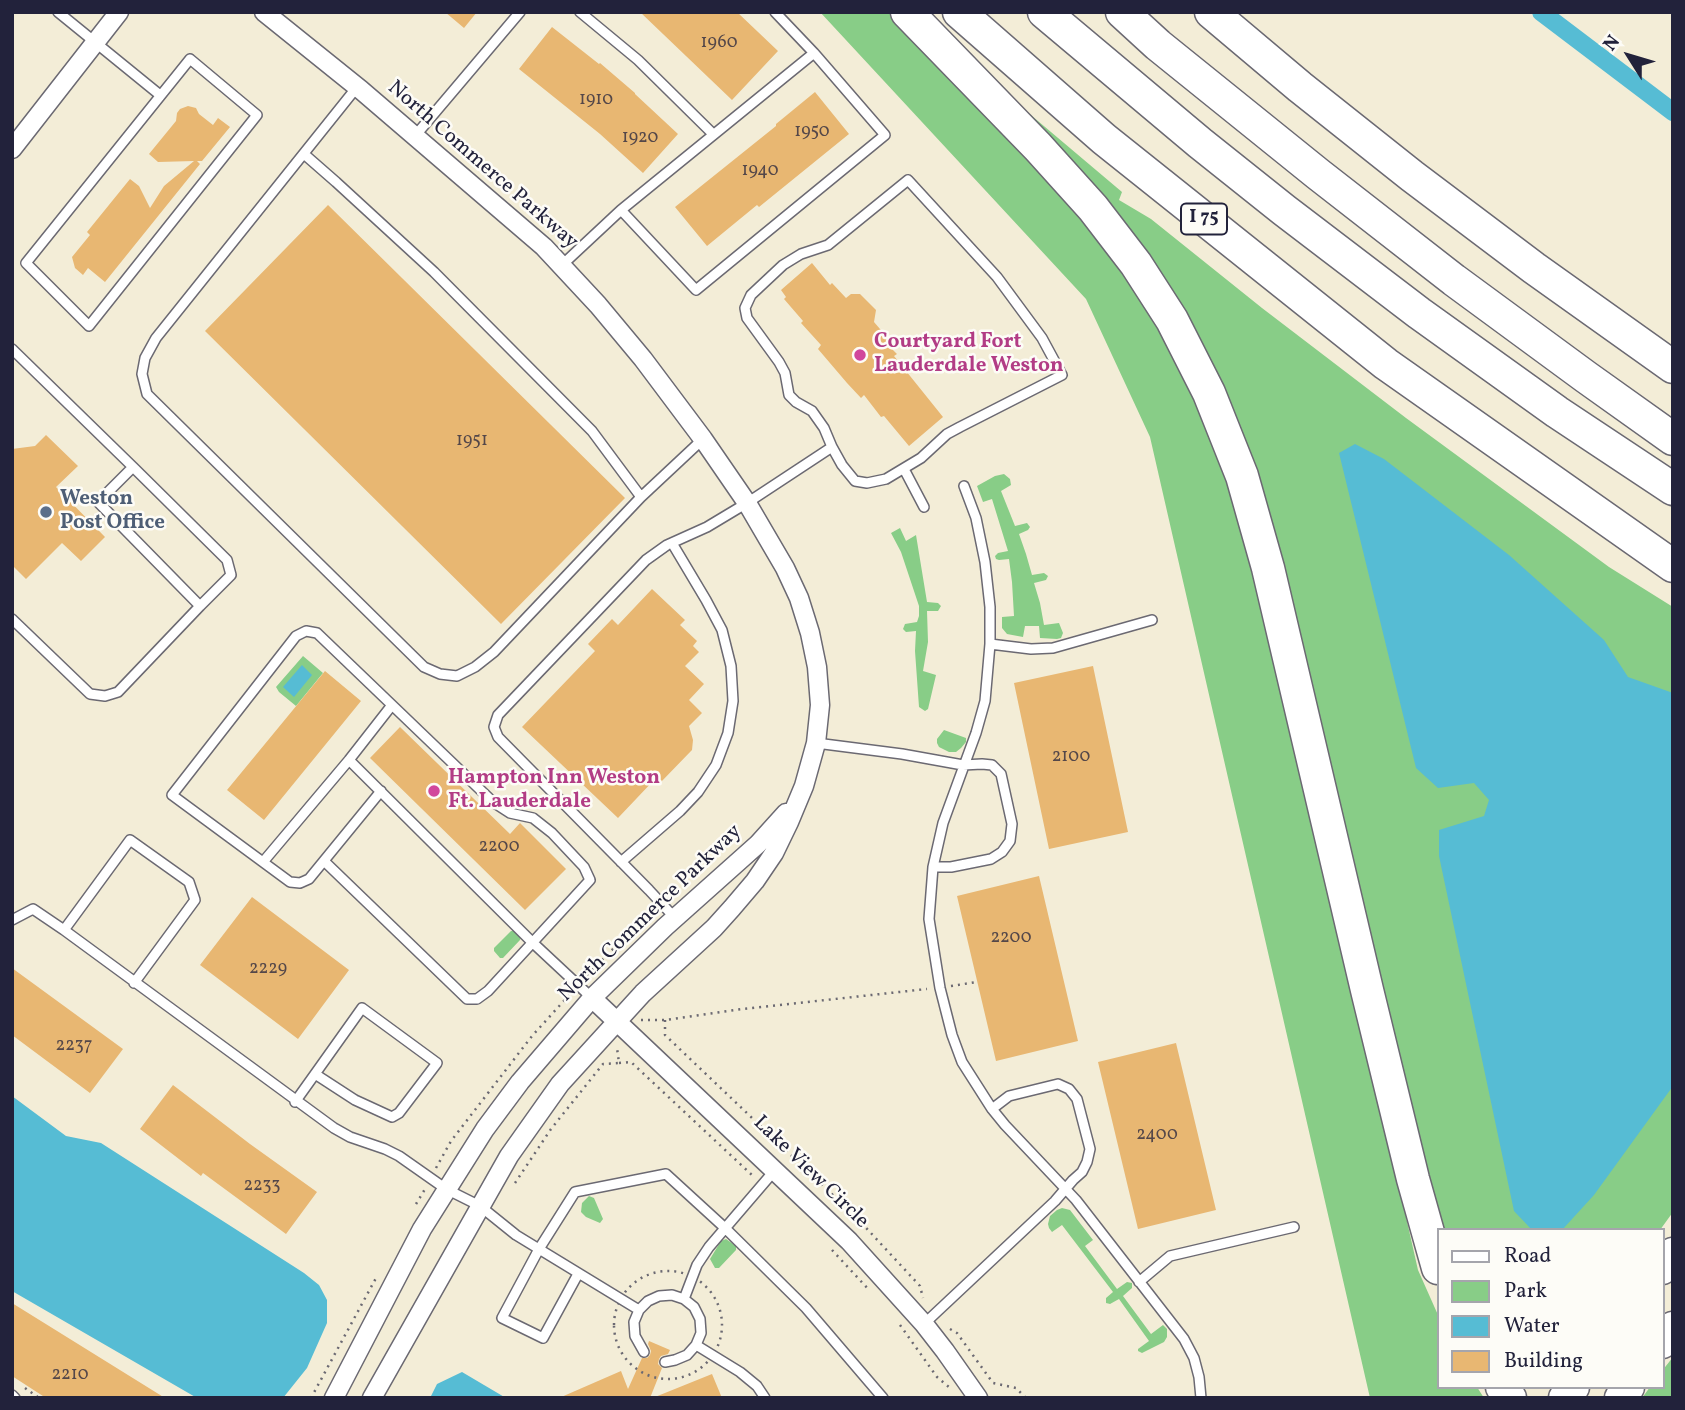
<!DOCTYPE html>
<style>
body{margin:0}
#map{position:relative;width:1685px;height:1410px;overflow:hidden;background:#f3edd7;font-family:Vollkorn,serif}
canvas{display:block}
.frame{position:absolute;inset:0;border:14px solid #22223b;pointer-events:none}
.legend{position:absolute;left:1437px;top:1228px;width:228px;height:161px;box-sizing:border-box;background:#fdfcf7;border:2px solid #a5a5ac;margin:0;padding:9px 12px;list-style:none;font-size:21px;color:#22223b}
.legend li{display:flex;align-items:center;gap:14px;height:35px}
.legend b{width:35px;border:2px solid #a5a5ac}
.north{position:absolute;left:1594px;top:21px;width:70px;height:70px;-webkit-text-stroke:5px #fdfcf7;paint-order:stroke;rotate:307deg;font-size:19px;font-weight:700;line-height:28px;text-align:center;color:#22223b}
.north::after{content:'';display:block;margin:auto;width:24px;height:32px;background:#22223b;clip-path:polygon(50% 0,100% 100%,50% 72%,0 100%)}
</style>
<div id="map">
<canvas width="1685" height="1410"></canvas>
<div class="frame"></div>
<ul class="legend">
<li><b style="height:9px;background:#fff"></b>Road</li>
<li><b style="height:19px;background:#88cd87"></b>Park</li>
<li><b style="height:19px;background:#56bcd4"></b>Water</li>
<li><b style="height:19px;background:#e8b772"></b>Building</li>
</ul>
<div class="north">N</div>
</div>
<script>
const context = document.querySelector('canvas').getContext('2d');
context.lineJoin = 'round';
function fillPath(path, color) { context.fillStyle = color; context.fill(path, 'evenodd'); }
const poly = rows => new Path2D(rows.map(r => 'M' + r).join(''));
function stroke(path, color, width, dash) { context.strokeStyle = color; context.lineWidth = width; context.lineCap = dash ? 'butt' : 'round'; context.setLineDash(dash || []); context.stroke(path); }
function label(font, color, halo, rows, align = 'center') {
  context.font = font + ' Vollkorn,serif'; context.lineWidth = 5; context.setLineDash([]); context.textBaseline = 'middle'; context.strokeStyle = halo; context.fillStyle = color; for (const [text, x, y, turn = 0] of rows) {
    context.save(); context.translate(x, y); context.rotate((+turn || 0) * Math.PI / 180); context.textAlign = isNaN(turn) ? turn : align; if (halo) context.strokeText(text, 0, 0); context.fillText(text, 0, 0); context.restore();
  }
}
const green = poly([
 [820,12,891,12,1080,201,1130,267,1196,396,1252,538,1418,1270,1438,1315,1438,1387,1477,1387,1484,1398,1370,1398,1150,437,1086,299],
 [1019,105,1122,192,1119,200,1151,219,1262,308,1406,418,1609,567,1673,607,1673,1212,1660,1230,1443,1230,1238,445,1015,110],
 [1004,474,1010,479,1011,485,1001,491,1015,526,1027,523,1030,527,1028,530,1019,534,1026,554,1032,575,1044,573,1048,576,1046,580,1034,583,1040,603,1044,625,1059,623,1063,633,1061,638,1057,639,1040,638,1039,626,1025,626,1023,637,1007,634,1002,628,1002,617,1014,616,1012,582,1009,559,999,560,996,559,995,556,998,553,1008,551,992,499,983,502,977,486,995,476],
 [900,528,906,541,916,535,927,602,938,603,941,606,938,611,927,611,928,642,923,671,936,675,928,709,925,711,919,707,915,651,916,631,906,632,903,629,905,624,917,622,919,616,919,606,901,552,891,533],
 [303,656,323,673,296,706,279,692,276,687],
 [944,730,966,738,966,742,961,748,956,752,949,752,939,747,937,743,937,739],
 [511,931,515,931,521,937,520,940,503,958,500,958,494,951,494,948],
 [589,1196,594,1198,603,1219,600,1223,586,1217,581,1212,582,1203],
 [1062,1208,1070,1210,1093,1240,1085,1246,1117,1289,1127,1282,1132,1283,1132,1288,1123,1296,1151,1334,1163,1325,1167,1329,1167,1337,1164,1342,1142,1353,1138,1351,1138,1349,1149,1341,1119,1299,1110,1304,1106,1303,1106,1298,1113,1292,1062,1225,1052,1232,1049,1228,1048,1224,1050,1216,1057,1210],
 [726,1239,736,1246,736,1250,719,1268,715,1268,710,1259,721,1241],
 [1673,1357,1673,1398,1642,1398,1650,1387,1662,1387,1662,1371]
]);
const water = poly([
 [1355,444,1384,459,1509,555,1604,640,1628,677,1673,693,1673,1086,1594,1195,1562,1230,1532,1230,1514,1211,1439,856,1439,830,1484,816,1489,800,1474,783,1438,788,1416,768,1339,453],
 [302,665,312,675,294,697,283,687],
 [12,1096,66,1136,101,1143,304,1273,319,1285,327,1300,327,1323,307,1368,283,1398,197,1398,12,1291],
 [462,1372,506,1398,430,1398,437,1384]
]);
const canal = poly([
 [1541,12,1673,112]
]);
const building = poly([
 [445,12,477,12,464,28],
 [640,12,737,12,778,51,732,100],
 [552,27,599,64,600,63,635,93,635,94,678,134,643,173,600,134,519,69],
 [815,92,849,134,759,207,757,205,707,246,675,207,776,126,776,124],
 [188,106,196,108,199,114,213,125,218,118,230,127,202,161,197,161,200,164,105,282,88,268,83,275,75,268,72,257,90,235,87,232,130,179,139,186,150,208,164,186,194,161,158,162,149,154,176,121,177,113,180,109],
 [328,205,625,498,501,624,205,331],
 [812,263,830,285,832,283,846,298,851,294,860,294,876,310,874,322,892,343,890,347,897,354,894,356,943,417,909,446,884,416,881,417,864,395,861,398,847,383,818,349,821,345,801,323,803,321,784,299,786,297,781,290],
 [46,435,78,466,56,487,105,537,81,561,62,543,26,579,12,565,12,449,35,446],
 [652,589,685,620,680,625,697,641,693,646,699,652,685,666,704,684,689,700,702,713,689,726,693,740,692,750,660,783,655,779,618,818,522,727,595,651,588,644,612,619,618,625],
 [1093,666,1128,832,1049,849,1014,683],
 [325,671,361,701,264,820,227,790],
 [400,727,510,834,520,823,566,869,525,910,370,758],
 [1039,876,1078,1041,996,1061,957,896],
 [252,897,349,970,298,1039,200,965],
 [12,968,123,1049,90,1093,12,1035],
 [1176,1043,1216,1210,1138,1229,1098,1062],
 [173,1085,250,1144,317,1192,286,1234,203,1173,201,1176,140,1129],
 [12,1303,165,1398,46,1398,12,1376],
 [649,1341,670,1350,668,1354,661,1356,659,1359,658,1364,662,1368,650,1398,559,1398,621,1371,628,1389,642,1358,647,1358,650,1355,651,1351,648,1344],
 [712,1374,722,1398,655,1398,655,1397]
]);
const path = poly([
 [587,975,648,914],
 [951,986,977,982],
 [641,1020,665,1020,742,1009,927,989],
 [665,1020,665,1035,856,1217,920,1286,923,1298],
 [619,1063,631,1062,753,1176],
 [436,1168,451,1141,532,1036,571,993],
 [515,1183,551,1129,603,1064,619,1063,617,1048],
 [416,1204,425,1189],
 [832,1250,870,1291],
 '614 1325a54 54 0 1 1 108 0a54 54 0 1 1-108 0Z',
 [900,1325,937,1377,950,1388],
 [950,1329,957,1333,993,1383,1016,1388,1026,1398],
 [25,1388,39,1398],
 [311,1398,376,1278]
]);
const service = poly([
 [58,12,160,95],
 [580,12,638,60,713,134],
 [190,59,257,115,89,326,26,263,190,59],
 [357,87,156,338,145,358,142,374,147,394,424,667,440,674,457,676,475,667,494,652,641,497,703,439],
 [415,136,520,12],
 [304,154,336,182,434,272,592,431,641,497],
 [621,210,696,290,885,135,814,53],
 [561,266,621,210,814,53,775,12],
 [12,349,133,467],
 [904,469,924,507],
 [964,486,976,518,985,562,990,607,990,644,985,701,976,733,943,823,933,867,929,919,940,988,952,1035,962,1062,992,1109,1005,1125,1076,1200,1184,1339,1194,1358,1199,1377,1201,1398],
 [12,619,90,694,105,696,118,692,200,606,231,575,227,560,133,467,98,502,200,606],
 [990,644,1031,649,1053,648,1152,620],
 [816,743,902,754,963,765,982,764,992,765,1001,774,1012,824,1010,841,1002,852,991,859,951,867,933,867],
 [349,760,532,942,592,998],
 [324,861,467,999,477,999,488,991,590,880,584,867,552,833,533,818,510,813,493,802,392,705],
 [263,862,349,760,392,705,317,633,306,631,296,636,172,795,290,882,300,883,309,879,381,791],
 [621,862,680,811,698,792,716,765,728,733,733,701,731,666,722,630,706,600,672,543],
 [675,918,649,890,498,737,494,727,498,715,646,560,667,545,707,527,747,503,832,447,842,465,855,481,867,483,886,479,921,458,947,434,960,427,1062,375,1042,338,997,277,908,180,828,245,801,254,783,265,751,295,745,308,747,318,779,362,785,373,789,395,796,402,812,411,824,428,832,447],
 [12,920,33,909,64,930,334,1128,350,1137,385,1149,399,1156,446,1189,480,1206,516,1235,639,1310],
 [64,930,130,840,189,882,195,900,134,983],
 [295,1102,315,1074,362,1008,437,1063,399,1113,392,1117,355,1100,315,1074],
 [578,1274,543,1338,502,1318,539,1249,575,1192,666,1174,725,1228,806,1308,883,1398],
 [1139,1282,1170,1256,1294,1227],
 [684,1299,697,1265,709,1247,775,1170],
 [924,1324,1055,1201,1073,1180,1082,1172,1087,1162,1090,1149,1077,1099,1069,1089,1058,1084,1009,1096,992,1109],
 [696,1345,740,1372,757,1386,765,1398],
 [644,1352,635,1336,634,1322,639,1310,648,1301,659,1296,672,1295,684,1299,694,1307,700,1319,701,1333,696,1345,687,1355,675,1360,665,1362],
 [12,1395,15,1398]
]);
const minor = poly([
 [264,12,361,90,544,247,598,305,643,359,703,439,747,503,785,568,799,598,810,633,817,667,820,705,816,743,804,786,789,822,774,853,755,881,732,908,714,928,643,993,560,1084,509,1156,372,1398],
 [12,149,119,12],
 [592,998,849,1241,924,1324,945,1351,978,1398],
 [334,1398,422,1229,485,1129,520,1082,592,998,665,927,758,844,786,813]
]);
const motorway = poly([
 [907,12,1038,147,1093,208,1136,264,1172,320,1209,393,1242,476,1268,568,1367,990,1413,1179,1438,1268],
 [959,12,1104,139,1386,364,1673,566],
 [1044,12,1200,143,1284,210,1419,313,1557,412,1673,489],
 [1122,12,1158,45,1318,174,1454,280,1586,377,1673,439],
 [1211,12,1300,87,1412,176,1534,268,1673,367],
 [1662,1268,1673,1254],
 [1662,1342,1673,1328],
 [1502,1387,1510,1398],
 [1565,1398,1573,1387],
 [1621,1398,1628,1387]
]);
const markers = [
 [860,355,7,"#d1479c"],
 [46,512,7,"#5c6f8a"],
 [434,791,7,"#d1479c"]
];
const numberNames = [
 ["1960",719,44],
 ["1910",596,101],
 ["1950",812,133],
 ["1920",640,139],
 ["1940",760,172],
 ["1951",472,442],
 ["2100",1071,758],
 ["2200",499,848],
 ["2200",1011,939],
 ["2229",268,970],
 ["2237",74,1047],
 ["2400",1157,1136],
 ["2233",262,1187],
 ["2210",70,1376]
];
const shields = [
 [1204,219,46]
];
const shieldNames = [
 ["I 75",1204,219]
];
const streetNames = [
 ["North Commerce Parkway",482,166,41],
 ["North Commerce Parkway",651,914,-44],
 ["Lake View Circle",810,1173,44]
];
const hotelNames = [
 ["Courtyard Fort",874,343],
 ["Lauderdale Weston",874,367],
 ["Hampton Inn Weston",448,779],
 ["Ft. Lauderdale",448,803]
];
const serviceNames = [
 ["Weston",60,500],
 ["Post Office",60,524]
];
fillPath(green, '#88cd87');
fillPath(water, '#56bcd4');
stroke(canal, '#56bcd4', 18);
fillPath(building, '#e8b772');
stroke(service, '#6b6972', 12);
stroke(minor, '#6b6972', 21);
stroke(motorway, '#6b6972', 35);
stroke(path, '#6b6972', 2.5, [2, 5]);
stroke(service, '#fff', 9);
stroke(minor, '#fff', 18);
stroke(motorway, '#fff', 32);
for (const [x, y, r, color] of markers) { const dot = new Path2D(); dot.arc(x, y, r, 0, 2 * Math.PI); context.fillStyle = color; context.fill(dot); stroke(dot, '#fdfcf7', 2.5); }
label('18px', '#544749', null, numberNames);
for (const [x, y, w] of shields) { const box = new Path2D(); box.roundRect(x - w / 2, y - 15.5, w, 31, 5); context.fillStyle = '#fdfcf7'; context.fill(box); stroke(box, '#22223b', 2); }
label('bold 19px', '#22223b', null, shieldNames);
label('21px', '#22223b', '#fdfcf7', streetNames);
label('bold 21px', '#b23c85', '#fdfcf7', hotelNames, 'left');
label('bold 21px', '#4e5e75', '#fdfcf7', serviceNames, 'left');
</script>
